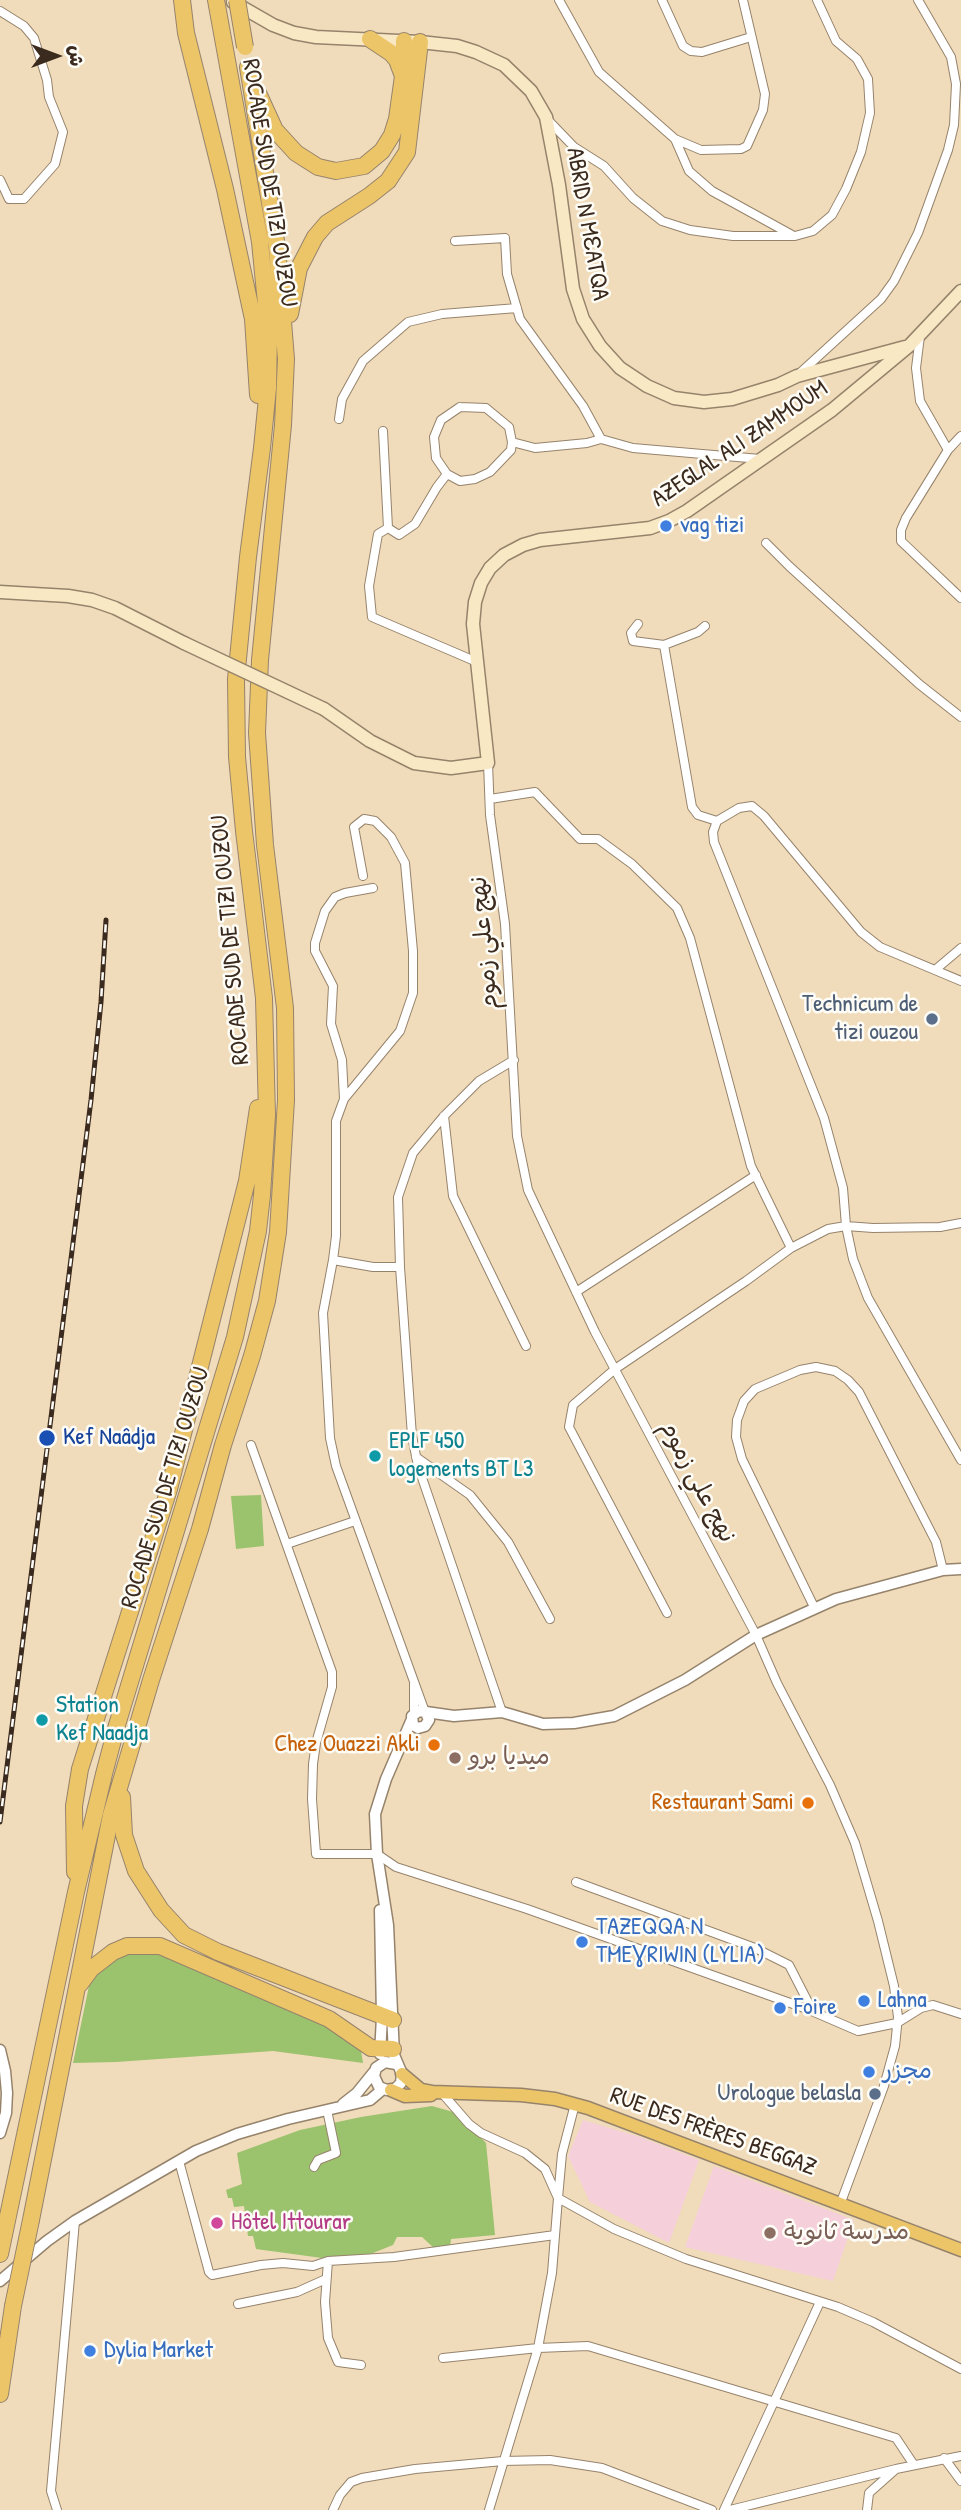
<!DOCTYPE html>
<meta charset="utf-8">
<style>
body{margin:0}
#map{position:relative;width:961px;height:2510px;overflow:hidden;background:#f0dcba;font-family:"Patrick Hand","Playpen Sans Arabic",sans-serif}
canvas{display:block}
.north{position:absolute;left:21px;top:21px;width:70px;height:70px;-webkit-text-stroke:5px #fdfcf7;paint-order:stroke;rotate:90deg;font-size:19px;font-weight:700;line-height:28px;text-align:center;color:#3b2a1e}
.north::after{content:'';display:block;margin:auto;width:24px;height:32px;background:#3b2a1e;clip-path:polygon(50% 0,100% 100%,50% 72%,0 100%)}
</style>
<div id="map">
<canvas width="961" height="2510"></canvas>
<div class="north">ش</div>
</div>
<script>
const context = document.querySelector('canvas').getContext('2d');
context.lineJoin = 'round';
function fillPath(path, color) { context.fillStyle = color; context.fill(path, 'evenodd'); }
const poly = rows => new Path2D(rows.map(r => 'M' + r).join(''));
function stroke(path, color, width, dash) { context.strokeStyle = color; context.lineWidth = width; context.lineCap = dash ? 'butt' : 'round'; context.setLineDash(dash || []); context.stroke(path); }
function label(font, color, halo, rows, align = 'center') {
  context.font = font + ' "Patrick Hand","Playpen Sans Arabic",sans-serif'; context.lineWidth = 5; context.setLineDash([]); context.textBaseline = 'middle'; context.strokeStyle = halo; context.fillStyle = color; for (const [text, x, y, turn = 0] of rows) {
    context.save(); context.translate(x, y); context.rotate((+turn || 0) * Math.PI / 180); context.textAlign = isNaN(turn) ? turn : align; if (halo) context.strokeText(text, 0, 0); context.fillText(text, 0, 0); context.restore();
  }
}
const built = poly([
 [583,2120,640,2137,699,2160,669,2243,590,2202,568,2156],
 [714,2166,854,2220,833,2281,685,2247]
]);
const green = poly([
 [261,1495,264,1546,236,1549,231,1496],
 [131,1950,156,1950,341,2031,361,2051,363,2063,273,2051,116,2062,73,2063,90,1981,104,1965],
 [432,2106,457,2113,486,2143,495,2235,451,2239,450,2248,435,2249,422,2237,397,2237,393,2245,368,2255,322,2258,256,2249,253,2236,248,2236,244,2206,234,2207,232,2198,228,2198,226,2190,242,2184,237,2153,300,2130,361,2117]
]);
const minor = poly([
 [559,0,599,72,675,139,689,171,712,191,792,235],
 [662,0,683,46,691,51,702,52,751,37],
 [0,11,24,26,34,38,47,80,49,97,63,132,55,164,24,199,9,199,0,180],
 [548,120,574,147,604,166,633,198,662,221,690,230,733,236,795,236,813,231,832,215,846,189,861,152,870,113,868,79,857,59,836,41,817,0],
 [675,139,701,150,741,149,747,146,763,110,765,94,743,0],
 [455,241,505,238,507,274,520,319,583,406,601,439],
 [920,336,916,368,920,401,948,450],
 [800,373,881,299,894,281,918,233,948,150,954,125,956,84,951,57,918,0],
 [460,407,486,408,509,427,512,442,511,450,490,472,475,479,460,481,447,474,436,458,434,437,441,420,460,407],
 [339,419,342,399,363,361,408,322,442,314,517,308],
 [383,431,388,528],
 [961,436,948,450,906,518,901,530,901,541,961,598],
 [512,442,535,448,587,443,601,439,633,448,760,459],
 [447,474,437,487,415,524,399,535,388,528,378,534,369,586,372,617,477,662],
 [766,543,789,566,919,684,961,717],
 [638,624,631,633,633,641,664,645,698,632,705,626],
 [664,645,692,807,698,815,717,821],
 [488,763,490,815,505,924,517,1136,528,1190,595,1332,756,1635,777,1683,830,1785,855,1843,878,1921,894,1986,898,2017,895,2046,884,2086,841,2202],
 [490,799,535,792,580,839,598,839,632,864,677,908,690,938,751,1166,791,1248],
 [363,876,354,827,364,819,375,821,391,837,405,863,413,951,413,993,400,1031,344,1099,336,1121,336,1236,333,1260,373,1267,400,1267,398,1197,413,1153,444,1116,479,1081,514,1060],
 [935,970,961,948],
 [961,981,880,947,861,932,764,816,752,806,739,808,717,821,713,832,714,842,824,1118,843,1188,846,1226,853,1259,868,1298,961,1460],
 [344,1099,342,1060,331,1024,333,986,315,951,315,943,325,911,335,897,345,893,373,888],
 [444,1116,453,1196,526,1346],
 [333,1260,323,1313,330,1438,336,1466,425,1712],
 [400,1267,412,1436,418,1466,502,1712],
 [576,1292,756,1175],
 [251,1445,332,1672,332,1687,316,1743,313,1764,312,1799,316,1854,377,1854,396,1867,527,1909,807,2009,858,2031,897,2023,921,2008,933,2005,961,2014],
 [416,1457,470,1495,508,1542,550,1619],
 [287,1544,355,1521],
 [815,1609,742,1459,736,1437,737,1420,744,1401,755,1389,800,1370,816,1367,835,1371,848,1380,859,1392,936,1542,943,1570],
 [667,1613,569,1427,573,1405,615,1369,746,1281,791,1248,828,1229,846,1226,873,1228,940,1227,961,1223],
 [414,1714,414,1684],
 [576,1882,755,1948,789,1965,808,2002,807,2009],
 [442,2093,469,2124,481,2133,525,2153,545,2169,558,2198,552,2273,538,2348,489,2510],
 [575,2104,562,2154,558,2198,614,2229,686,2259,838,2307,873,2322,961,2369],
 [179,2161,209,2272,212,2275,261,2265,283,2263,313,2266,328,2261,394,2257,555,2235],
 [314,2167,318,2160,336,2153,327,2110],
 [328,2261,325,2302,328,2338,338,2362,361,2365],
 [238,2304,297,2292,326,2279],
 [443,2358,538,2348,588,2346,896,2438,914,2465],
 [944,2458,961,2481],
 [57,2510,51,2491,75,2221],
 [333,2510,340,2495,351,2482,362,2478,415,2469,503,2461,550,2460,602,2468,712,2510],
 [724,2510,820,2302],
 [730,2510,896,2469],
 [867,2510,869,2493,896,2469,961,2456]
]);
const tertiary = poly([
 [426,1713,429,1720,425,1726,418,1728,413,1725,412,1716,419,1711,454,1716,502,1712,543,1724,574,1723,614,1716,685,1680,756,1635,836,1599,943,1570,961,1569],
 [380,1910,382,2017,380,2054],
 [0,2050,5,2071,7,2093,6,2113,0,2133],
 [396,2064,385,2062,376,2068,374,2076,379,2087,387,2090,395,2089,401,2083,402,2074,394,2055,388,1925,377,1854,375,1814,386,1779,412,1719],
 [343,2104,357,2093,374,2072],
 [0,2281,47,2241,75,2221,196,2151,237,2134,288,2119,370,2100,383,2089]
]);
const secondary = poly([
 [233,2,273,25,294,33,316,37,420,42,457,46,476,52,504,65,531,91,546,117,559,185,573,289,583,319,600,346,620,368,647,386,674,398,704,402,732,399,778,385,797,376,905,347],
 [0,592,68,596,92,600,115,608,184,643],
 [324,709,370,741,414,763,451,768,488,763,473,624,475,602,481,583,490,568,504,555,523,545,540,540,650,528,669,521,687,511,832,410,909,346,961,291]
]);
const primary = poly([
 [402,2074,421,2090,432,2092,521,2095,555,2099,588,2108,961,2250],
 [391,2090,405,2096,431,2095]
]);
const motorway = poly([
 [182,0,186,33,225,189,253,319,258,395],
 [404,74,404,41],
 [258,93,275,130,296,153,318,167,336,171,364,166,382,151,392,135,397,119,403,76,397,60,391,53,370,39],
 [290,314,299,268,315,237,327,223,369,196,388,181,407,152,420,42],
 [122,1797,124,1835,136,1871,161,1910,184,1935,218,1952,393,2020],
 [75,1872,74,1806,80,1769,169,1489,247,1181,258,1108],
 [80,1984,91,1969,113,1952,127,1946,160,1946,329,2019,371,2048,393,2049],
 [31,2220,111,1815,151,1680,200,1529,223,1445,252,1356,267,1301,278,1232,286,1100,285,1008,265,845,257,733,260,660,283,425,286,359,277,247,248,67],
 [0,2254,76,1892,104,1774,117,1725,235,1337,258,1231,262,1195,267,1115,264,998,244,831,237,757,236,679,248,557,262,448,268,388,269,334,260,242,216,0],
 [0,2394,13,2306]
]);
const rail = poly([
 [0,1822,91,1100,101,1002,106,920]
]);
const secondaryBridge = poly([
 [184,643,324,709]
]);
const motorwayBridge = poly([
 [237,0,245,47],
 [13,2306,31,2220]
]);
const markers = [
 [666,526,7,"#3f7fe0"],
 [932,1019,7,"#5c6f8a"],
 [47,1438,9,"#1a4fb4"],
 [375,1456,7,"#0f9aa8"],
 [42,1720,7,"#0f9aa8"],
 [434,1745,7,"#e8710a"],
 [455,1758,7,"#8d6e63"],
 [808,1803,7,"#e8710a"],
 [582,1942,7,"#3f7fe0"],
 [864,2001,7,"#3f7fe0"],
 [780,2008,7,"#3f7fe0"],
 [869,2072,7,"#3f7fe0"],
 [875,2094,7,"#5c6f8a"],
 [217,2223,7,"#d1479c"],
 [770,2233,7,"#8d6e63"],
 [90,2351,7,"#3f7fe0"]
];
const streetNames = [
 ["ROCADE SUD DE TIZI OUZOU",269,183,81],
 ["ABRID N MƐATQA",587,224,80],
 ["AZEGLAL ALI ZAMMOUM",740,444,-34],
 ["ROCADE SUD DE TIZI OUZOU",231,940,-95],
 ["نهج علي زموم",485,943,-95],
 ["نهج علي زموم",697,1482,62],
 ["ROCADE SUD DE TIZI OUZOU",166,1488,-73],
 ["RUE DES FRÈRES BEGGAZ",713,2132,20]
];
const shopNames = [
 ["vag tizi",680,526],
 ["TAZEQQA N",596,1928],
 ["TMEƔRIWIN (LYLIA)",596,1956],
 ["Lahna",878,2001],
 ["Foire",794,2008],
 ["مجزر",883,2072],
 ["Dylia Market",104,2351]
];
const serviceNames = [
 ["Technicum de",918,1005],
 ["tizi ouzou",918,1033],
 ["Urologue belasla",861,2094]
];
const transitNames = [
 ["Kef Naâdja",63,1438]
];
const cultureNames = [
 ["EPLF 450",389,1442],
 ["logements BT L3",389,1470],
 ["Station",56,1706],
 ["Kef Naadja",56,1734]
];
const foodNames = [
 ["Chez Ouazzi Akli",420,1745],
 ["Restaurant Sami",794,1803]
];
const educationNames = [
 ["ميديا برو",469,1758],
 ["مدرسة ثانوية",784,2233]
];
const hotelNames = [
 ["Hôtel Ittourar",231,2223]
];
fillPath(built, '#f5cfda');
fillPath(green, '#9bc26d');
stroke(minor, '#96836c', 10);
stroke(tertiary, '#96836c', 13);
stroke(secondary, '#96836c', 15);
stroke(primary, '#96836c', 15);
stroke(motorway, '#96836c', 18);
stroke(minor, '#fff', 8);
stroke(tertiary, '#fff', 10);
stroke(secondary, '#f8e8c3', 12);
stroke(primary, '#edc569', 12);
stroke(motorway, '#edc569', 16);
stroke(rail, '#3b2a1e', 5);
stroke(rail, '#fdfcf7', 2.5, [8]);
stroke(secondaryBridge, '#96836c', 15, []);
stroke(motorwayBridge, '#96836c', 18, []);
stroke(secondaryBridge, '#f8e8c3', 12);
stroke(motorwayBridge, '#edc569', 16);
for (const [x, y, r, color] of markers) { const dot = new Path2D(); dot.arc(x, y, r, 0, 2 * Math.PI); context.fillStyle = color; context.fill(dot); stroke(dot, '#fdfcf7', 2.5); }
label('24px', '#3b2a1e', '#fdfcf7', streetNames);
label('24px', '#366cbe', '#fdfcf7', shopNames, 'left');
label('24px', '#4e5e75', '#fdfcf7', serviceNames, 'right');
label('24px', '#164399', '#fdfcf7', transitNames, 'left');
label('24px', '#0d838f', '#fdfcf7', cultureNames, 'left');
label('24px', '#c56008', '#fdfcf7', foodNames, 'right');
label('24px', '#785e54', '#fdfcf7', educationNames, 'left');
label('24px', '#b23c85', '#fdfcf7', hotelNames, 'left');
</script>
